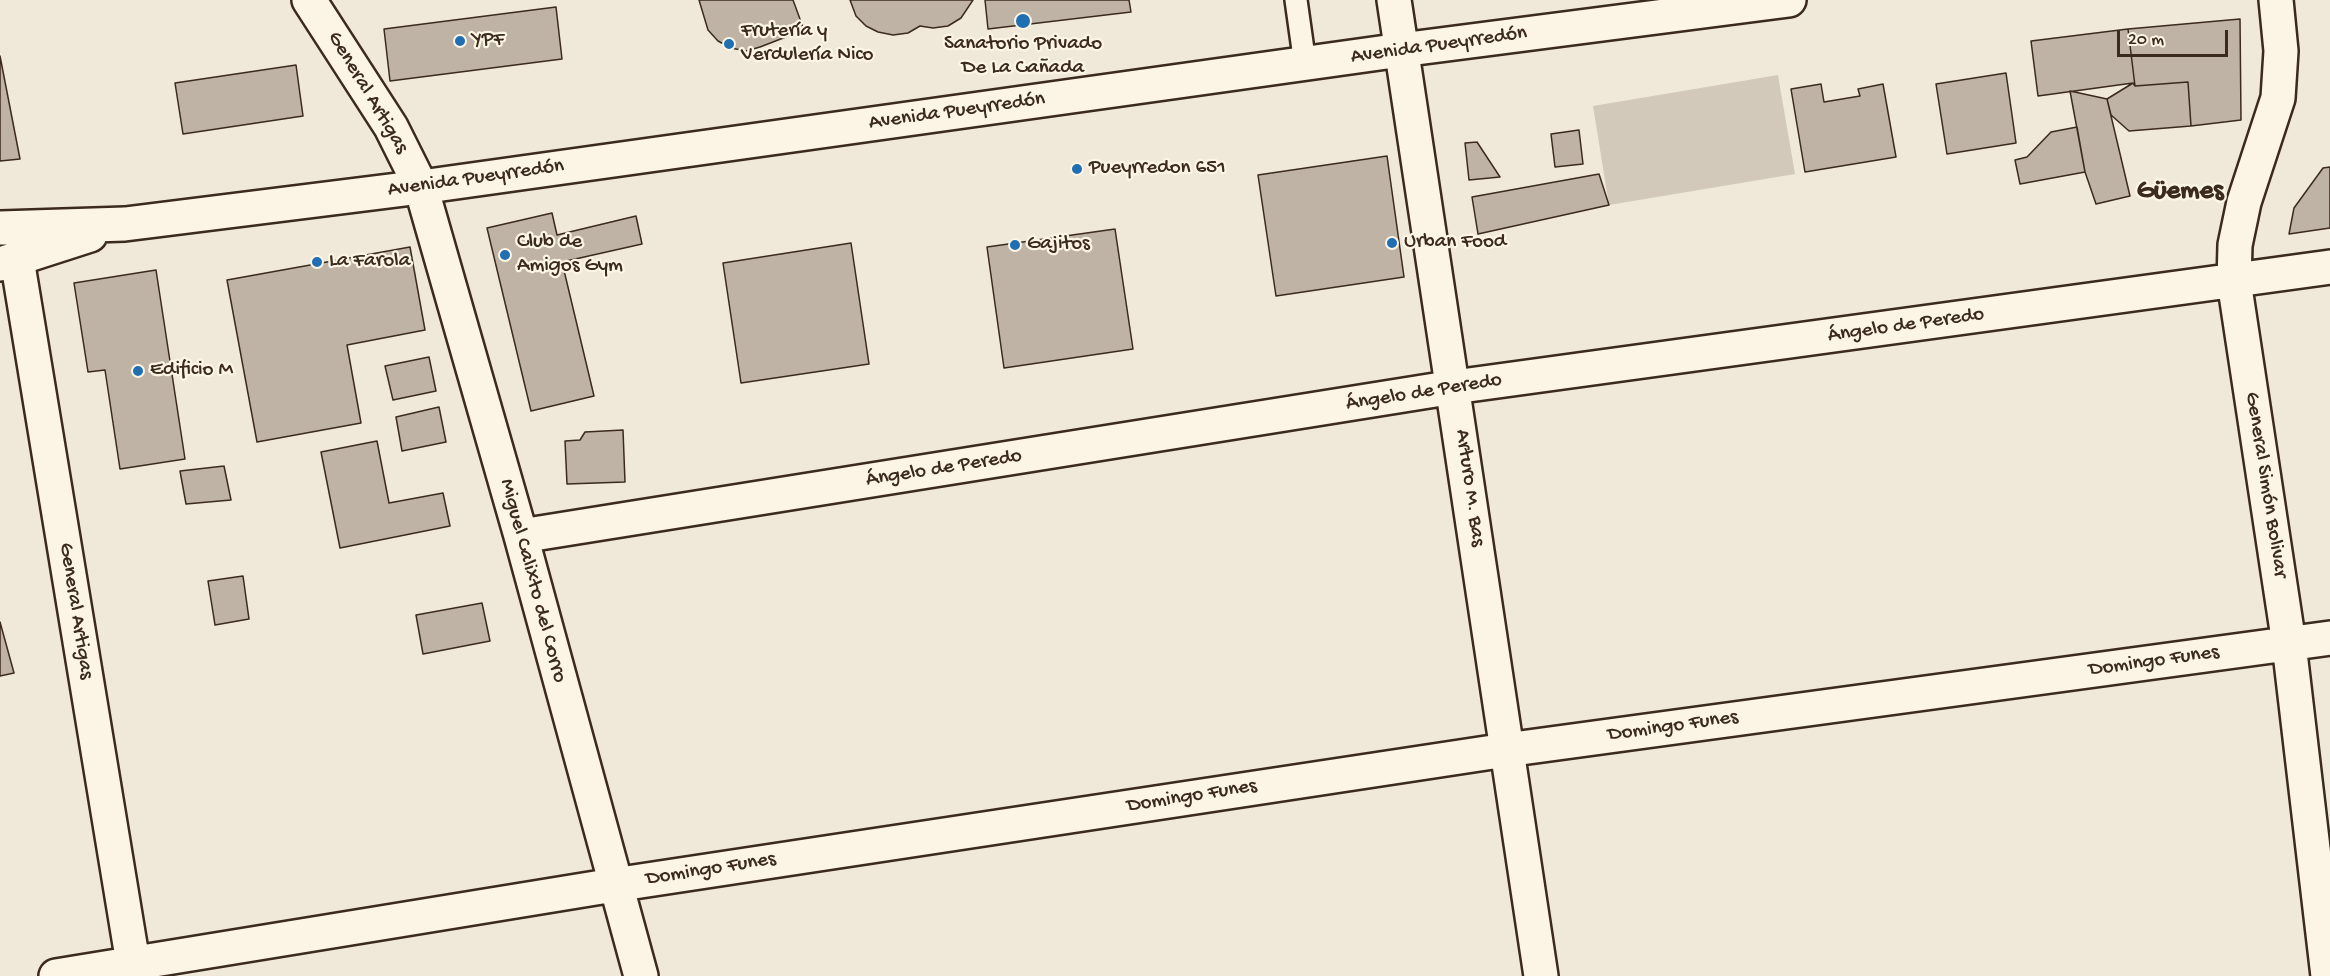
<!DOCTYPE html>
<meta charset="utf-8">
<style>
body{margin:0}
#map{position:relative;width:2330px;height:976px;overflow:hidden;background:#f0e9d9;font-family:"Gochi Hand",sans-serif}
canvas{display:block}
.scale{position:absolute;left:2117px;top:30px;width:111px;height:27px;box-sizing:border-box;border:3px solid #3b2a1e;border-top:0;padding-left:8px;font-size:18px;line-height:21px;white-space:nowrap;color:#3b2a1e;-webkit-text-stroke:4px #fcf5e5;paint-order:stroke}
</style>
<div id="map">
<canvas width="2330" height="976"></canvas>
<div class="scale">20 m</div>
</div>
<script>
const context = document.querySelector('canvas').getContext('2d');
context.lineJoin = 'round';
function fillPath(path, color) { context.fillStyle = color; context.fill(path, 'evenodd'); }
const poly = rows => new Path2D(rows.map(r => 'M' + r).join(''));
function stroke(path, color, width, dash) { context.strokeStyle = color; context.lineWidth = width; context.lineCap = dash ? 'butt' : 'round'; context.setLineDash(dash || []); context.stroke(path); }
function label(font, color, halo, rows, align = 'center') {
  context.font = font + ' "Gochi Hand",sans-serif'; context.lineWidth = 4.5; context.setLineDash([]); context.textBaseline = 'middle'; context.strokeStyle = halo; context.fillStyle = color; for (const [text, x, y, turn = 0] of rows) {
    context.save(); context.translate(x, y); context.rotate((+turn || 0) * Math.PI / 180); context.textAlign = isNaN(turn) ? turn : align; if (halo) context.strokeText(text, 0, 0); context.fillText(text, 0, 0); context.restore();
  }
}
const green = poly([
 [1778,75,1795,174,1609,205,1593,106]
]);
const building = poly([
 [699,0,793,0,804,30,760,47,746,51,731,48,718,41,708,30,699,0],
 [850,0,973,0,961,18,948,26,933,28,920,26,908,33,893,35,878,32,866,26,856,16,850,0],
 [985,0,1129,0,1131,12,988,29,985,0],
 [556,7,562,59,390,81,384,29,556,7],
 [2240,19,2241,120,2191,126,2188,82,2135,86,2128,29,2240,19],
 [2128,29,2135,86,2133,83,2038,96,2031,41,2128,29],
 [0,56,20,159,0,161,0,56],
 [296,65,303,116,183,134,175,83,296,65],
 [2006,73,2016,143,1947,154,1936,84,2006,73],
 [2188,82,2191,126,2129,131,2111,115,2107,99,2133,83,2135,86,2188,82],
 [1821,84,1824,102,1860,96,1858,89,1883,84,1896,157,1805,172,1791,89,1821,84],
 [2070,91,2107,99,2130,196,2096,204,2085,172,2070,91],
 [2077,127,2085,172,2020,184,2015,160,2027,157,2051,132,2077,127],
 [1579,130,1583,164,1555,167,1551,134,1579,130],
 [1477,142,1500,177,1469,180,1465,143,1477,142],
 [1387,156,1404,277,1276,296,1258,175,1387,156],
 [2330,167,2330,228,2289,234,2294,208,2323,168,2330,167],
 [1599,174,1609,205,1478,234,1472,197,1599,174],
 [552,213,557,235,636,216,642,244,562,262,594,396,531,411,487,228,552,213],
 [1115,229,1133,349,1004,368,987,247,1115,229],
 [851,243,869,364,741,383,723,263,851,243],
 [410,247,425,330,347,345,361,423,257,442,227,280,410,247],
 [156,270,185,459,120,469,105,370,88,372,74,283,156,270],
 [429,357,436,391,393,400,385,366,429,357],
 [439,407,446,442,402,451,396,417,439,407],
 [623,430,625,482,567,484,565,441,580,440,585,432,623,430],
 [377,441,389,503,443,493,450,526,340,548,321,452,377,441],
 [224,466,231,500,186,504,180,471,224,466],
 [243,576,249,619,215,625,208,581,243,576],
 [482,603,490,641,423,654,416,615,482,603],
 [0,622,14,673,0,676,0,622]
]);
const lane = poly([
 [1296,0,1305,64]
]);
const street = poly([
 [309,0,391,127,421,187,521,536,641,976],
 [1394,0,1541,976],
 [2276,0,2281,51,2278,98,2244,202,2235,245,2234,281,2289,644,2328,976],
 [17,259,133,963],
 [521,536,1454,387,2330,267],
 [56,976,614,885,1506,750,2330,638]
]);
const secondary = poly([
 [0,228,125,224,421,187,1401,50,1789,0],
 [0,264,90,235]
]);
const markers = [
 [1023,21,8,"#1f6fb2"],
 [460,41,6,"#1f6fb2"],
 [729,44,6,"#1f6fb2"],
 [1077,169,6,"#1f6fb2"],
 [1392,243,6,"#1f6fb2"],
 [1015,245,6,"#1f6fb2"],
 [505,255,6,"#1f6fb2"],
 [317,262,6,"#1f6fb2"],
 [138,371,6,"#1f6fb2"]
];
const poiNames = [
 ["Frutería y",741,32],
 ["Verdulería Nico",741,56],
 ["YPF",472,41],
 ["Sanatorio Privado",1023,45,"center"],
 ["De La Cañada",1023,69,"center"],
 ["Pueyrredon 651",1089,169],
 ["Club de",517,243],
 ["Amigos Gym",517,267],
 ["Urban Food",1404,243],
 ["Gajitos",1027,245],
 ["La Farola",329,262],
 ["Edificio M",150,371]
];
const streetNames = [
 ["Avenida Pueyrredón",1439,46,-8],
 ["General Artigas",367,93,59],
 ["Avenida Pueyrredón",957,112,-8],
 ["Avenida Pueyrredón",476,179,-8],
 ["Ángelo de Peredo",1906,326,-8],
 ["Ángelo de Peredo",1424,393,-9],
 ["Ángelo de Peredo",944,469,-9],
 ["General Simón Bolivar",2265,485,81],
 ["Arturo M. Bas",1469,488,82],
 ["Miguel Calixto del Corro",532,581,75],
 ["General Artigas",75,611,81],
 ["Domingo Funes",2154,662,-8],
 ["Domingo Funes",1673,727,-8],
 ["Domingo Funes",1192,797,-9],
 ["Domingo Funes",711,870,-9]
];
const districtNames = [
 ["Güemes",2180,193]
];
fillPath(green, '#d2c9ba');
fillPath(building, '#beb3a4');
stroke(building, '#3b2a1e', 1.5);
stroke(lane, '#3b2a1e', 26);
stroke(street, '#3b2a1e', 38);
stroke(secondary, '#3b2a1e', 38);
stroke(lane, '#fcf5e5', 21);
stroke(street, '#fcf5e5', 33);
stroke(secondary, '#fcf5e5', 33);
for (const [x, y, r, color] of markers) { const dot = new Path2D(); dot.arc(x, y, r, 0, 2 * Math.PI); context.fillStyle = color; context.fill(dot); stroke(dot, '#fcf5e5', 2); }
label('21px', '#3b2a1e', '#fcf5e5', poiNames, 'left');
label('21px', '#3b2a1e', '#fcf5e5', streetNames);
label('bold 27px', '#3b2a1e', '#fcf5e5', districtNames);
</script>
